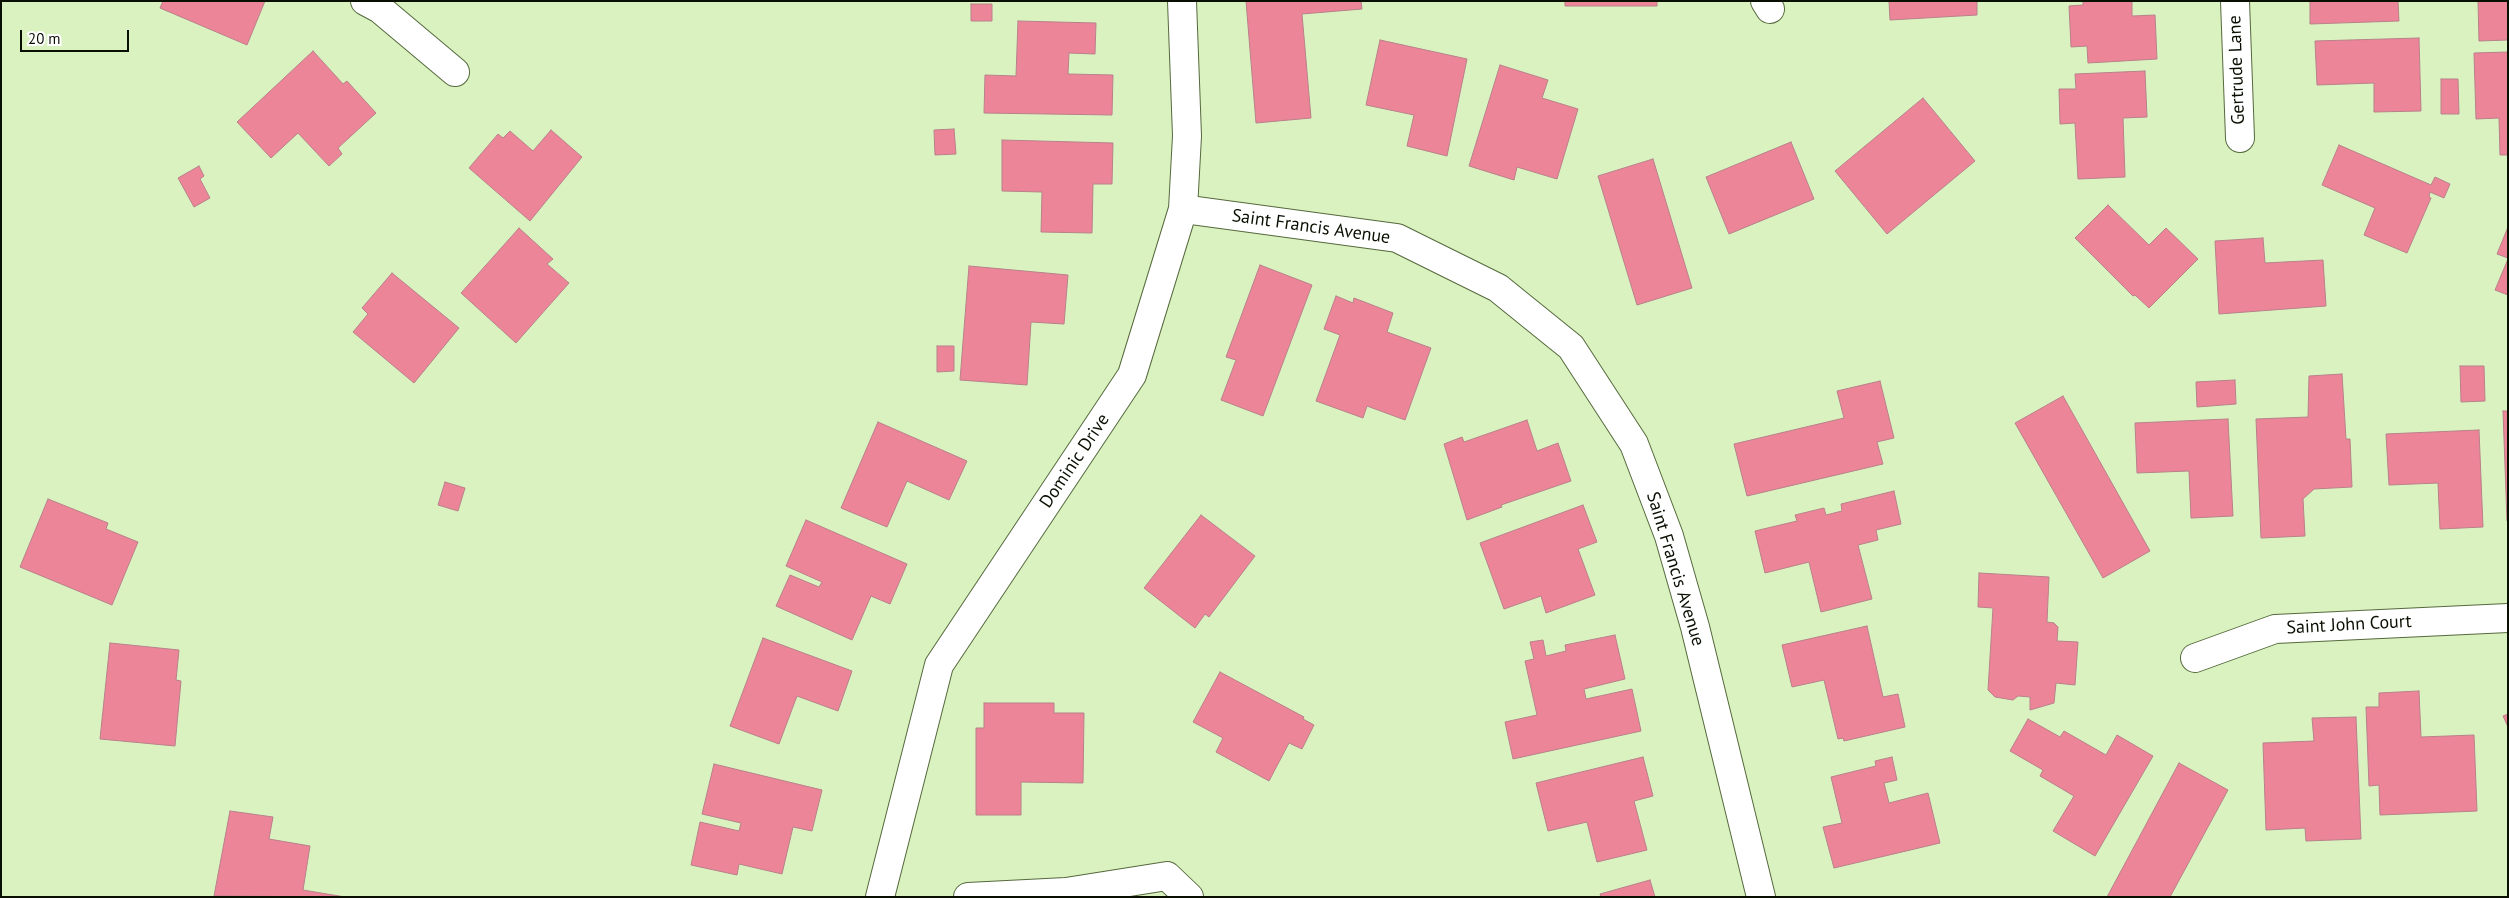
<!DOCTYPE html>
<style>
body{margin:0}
#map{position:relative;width:2509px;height:898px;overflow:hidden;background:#daf2c0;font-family:"PT Sans",sans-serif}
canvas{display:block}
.frame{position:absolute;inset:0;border:2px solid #091002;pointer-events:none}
.scale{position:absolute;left:20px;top:30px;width:109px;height:22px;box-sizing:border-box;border:2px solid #091002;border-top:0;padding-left:6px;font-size:15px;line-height:18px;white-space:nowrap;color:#091002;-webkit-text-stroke:4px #fff;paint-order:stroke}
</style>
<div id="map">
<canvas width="2509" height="898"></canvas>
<div class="frame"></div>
<div class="scale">20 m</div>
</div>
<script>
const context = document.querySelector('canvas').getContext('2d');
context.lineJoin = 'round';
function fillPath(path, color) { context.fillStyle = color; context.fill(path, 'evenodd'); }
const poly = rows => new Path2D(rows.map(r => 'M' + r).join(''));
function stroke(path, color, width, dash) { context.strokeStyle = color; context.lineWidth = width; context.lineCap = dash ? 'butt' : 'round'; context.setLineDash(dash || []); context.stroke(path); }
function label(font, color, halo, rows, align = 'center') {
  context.font = font + ' "PT Sans",sans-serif'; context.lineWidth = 5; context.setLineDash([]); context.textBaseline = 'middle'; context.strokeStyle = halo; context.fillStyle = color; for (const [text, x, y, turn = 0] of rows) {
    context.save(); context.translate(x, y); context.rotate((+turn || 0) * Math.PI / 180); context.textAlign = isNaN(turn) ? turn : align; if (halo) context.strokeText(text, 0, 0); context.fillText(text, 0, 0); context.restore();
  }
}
const building = poly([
 [163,1,265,1,247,45,160,8,163,1],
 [1246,1,1361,1,1362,9,1302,14,1311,118,1256,123,1246,1],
 [1565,1,1657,1,1657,6,1565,6,1565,1],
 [1889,1,1977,1,1977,15,1890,20,1889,1],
 [2083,1,2132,1,2132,16,2155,15,2157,59,2088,63,2087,46,2071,47,2069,6,2083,5,2083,1],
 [2310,1,2398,1,2399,21,2310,24,2310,1],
 [2478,1,2508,1,2508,40,2479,41,2478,1],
 [971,4,992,4,992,21,971,21,971,4],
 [1018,21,1096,23,1095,54,1069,53,1068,74,1113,75,1112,115,984,113,985,75,1016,76,1018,21],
 [2419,38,2421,111,2374,112,2374,83,2317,85,2315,41,2419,38],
 [1380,40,1467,59,1447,156,1407,146,1414,115,1366,105,1380,40],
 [313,51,343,84,347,81,376,113,338,148,342,154,329,166,298,133,271,158,237,122,313,51],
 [2508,52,2508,155,2500,155,2499,118,2476,119,2474,53,2508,52],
 [1500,65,1548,80,1542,98,1578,109,1557,179,1517,167,1514,180,1469,166,1500,65],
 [2145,71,2147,117,2123,118,2125,177,2078,179,2075,123,2060,124,2059,89,2076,89,2075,74,2145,71],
 [2441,79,2458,79,2459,114,2441,114,2441,79],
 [1923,98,1975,161,1887,234,1835,171,1923,98],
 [954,129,956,154,935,155,934,130,954,129],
 [551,130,582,157,530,221,469,168,498,134,503,138,510,131,533,151,551,130],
 [1002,140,1113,143,1112,184,1093,184,1092,233,1041,232,1042,192,1002,191,1002,140],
 [1791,142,1814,199,1729,234,1706,177,1791,142],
 [2339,145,2431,185,2435,177,2450,184,2444,198,2430,192,2429,197,2431,198,2407,253,2364,235,2375,208,2322,185,2339,145],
 [1653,159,1692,288,1637,305,1598,176,1653,159],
 [199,166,204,176,200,179,210,198,194,207,178,178,199,166],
 [2108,205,2149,245,2166,228,2198,259,2149,308,2135,295,2133,296,2075,238,2108,205],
 [2508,227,2508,258,2497,254,2508,227],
 [519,228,553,259,547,264,569,283,516,343,461,293,519,228],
 [2263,238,2265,263,2323,260,2326,306,2219,314,2215,241,2263,238],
 [2508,259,2508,295,2495,290,2508,259],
 [1260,265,1312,285,1263,416,1221,400,1236,360,1226,357,1260,265],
 [969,266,1068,275,1064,324,1031,322,1027,385,960,380,969,266],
 [392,273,459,328,414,383,353,332,368,314,362,308,392,273],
 [1336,296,1353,303,1354,298,1393,313,1387,332,1431,348,1405,420,1367,406,1363,418,1316,401,1340,335,1324,329,1336,296],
 [937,346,954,346,954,371,937,372,937,346],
 [2460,366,2484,366,2485,401,2461,402,2460,366],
 [2342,374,2346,439,2350,439,2352,487,2314,489,2303,499,2305,536,2261,538,2256,419,2308,417,2309,376,2342,374],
 [2235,380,2236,404,2197,407,2196,382,2235,380],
 [1880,381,1894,438,1877,442,1883,464,1747,496,1734,444,1844,418,1837,391,1880,381],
 [2063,396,2150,551,2103,578,2015,423,2063,396],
 [2503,411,2508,411,2508,521,2507,521,2503,411],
 [2228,419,2233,516,2191,518,2189,471,2137,473,2135,423,2228,419],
 [1527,420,1537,451,1558,443,1571,481,1501,505,1502,507,1467,520,1444,444,1462,437,1464,442,1527,420],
 [878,422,967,461,949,500,907,481,887,527,841,508,878,422],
 [2479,430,2483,527,2440,529,2438,483,2389,485,2386,434,2479,430],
 [445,482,465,488,458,511,438,505,445,482],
 [1894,491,1901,524,1876,530,1878,540,1858,545,1872,599,1821,612,1809,562,1765,573,1755,531,1797,521,1795,515,1824,508,1826,515,1842,511,1841,504,1894,491],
 [48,499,108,523,106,529,138,542,112,605,20,567,48,499],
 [1583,505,1597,542,1578,549,1595,595,1546,613,1541,596,1504,609,1480,543,1583,505],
 [1201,515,1255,556,1209,617,1205,614,1195,628,1144,588,1201,515],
 [806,520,907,564,890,604,871,596,852,640,776,606,790,575,819,587,822,582,786,566,806,520],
 [1979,573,2049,577,2047,622,2054,623,2058,627,2057,641,2078,642,2075,685,2056,683,2054,703,2030,710,2030,697,2018,696,2013,700,1995,697,1988,690,1993,608,1978,607,1979,573],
 [1867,626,1883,697,1898,694,1905,727,1844,741,1843,738,1838,739,1824,680,1792,687,1782,645,1867,626],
 [1615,635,1625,679,1584,689,1586,699,1632,689,1641,731,1513,759,1505,722,1537,715,1525,661,1534,659,1530,642,1543,640,1546,656,1566,651,1565,645,1615,635],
 [763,638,852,671,838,711,797,696,779,744,730,726,763,638],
 [110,643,179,650,176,680,181,681,175,746,100,739,110,643],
 [1220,672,1304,717,1303,719,1314,725,1302,749,1289,743,1269,781,1216,752,1223,738,1193,722,1220,672],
 [2419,691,2421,737,2474,735,2477,811,2380,815,2379,785,2369,786,2366,707,2379,707,2379,693,2419,691],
 [984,703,1054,703,1054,713,1084,713,1083,783,1021,782,1021,815,976,815,976,728,984,728,984,703],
 [2508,714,2508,727,2503,716,2508,714],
 [2356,717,2361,839,2306,841,2305,828,2266,830,2263,743,2314,741,2312,718,2356,717],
 [2028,719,2060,737,2064,731,2106,755,2117,735,2153,756,2095,856,2053,831,2074,796,2040,776,2043,770,2010,751,2028,719],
 [1643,757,1653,796,1634,801,1647,850,1597,862,1587,822,1548,831,1536,783,1643,757],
 [1892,757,1897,780,1884,783,1889,803,1928,793,1940,843,1834,868,1823,827,1842,823,1831,777,1876,766,1875,761,1892,757],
 [2179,763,2228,790,2170,897,2107,897,2179,763],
 [714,764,822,790,812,831,793,827,782,874,739,864,737,875,691,865,700,822,739,831,741,823,702,814,714,764],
 [230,811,273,817,269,839,310,846,303,890,345,897,214,896,230,811],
 [1650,880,1655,897,1601,897,1600,894,1650,880]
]);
const minor = poly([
 [365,1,380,9,455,72],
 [1765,1,1770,9],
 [2235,1,2240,138],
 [1183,209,1397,238,1498,288,1571,347,1634,444,1669,536,1695,627,1761,897],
 [2195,658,2275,629,2508,618],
 [880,897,939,665,1132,375,1183,209,1187,136,1182,1],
 [968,897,1066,892,1167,876,1189,897]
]);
const streetNames = [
 ["Gertrude Lane",2237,70,-92],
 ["Saint Francis Avenue",1311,227,8],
 ["Dominic Drive",1075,461,-56],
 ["Saint Francis Avenue",1675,569,73],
 ["Saint John Court",2349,625,-3]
];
fillPath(building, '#ed8599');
stroke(building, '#b88089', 1);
stroke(minor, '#55693d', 30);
stroke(minor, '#fff', 28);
label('18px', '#091002', '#fff', streetNames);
</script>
